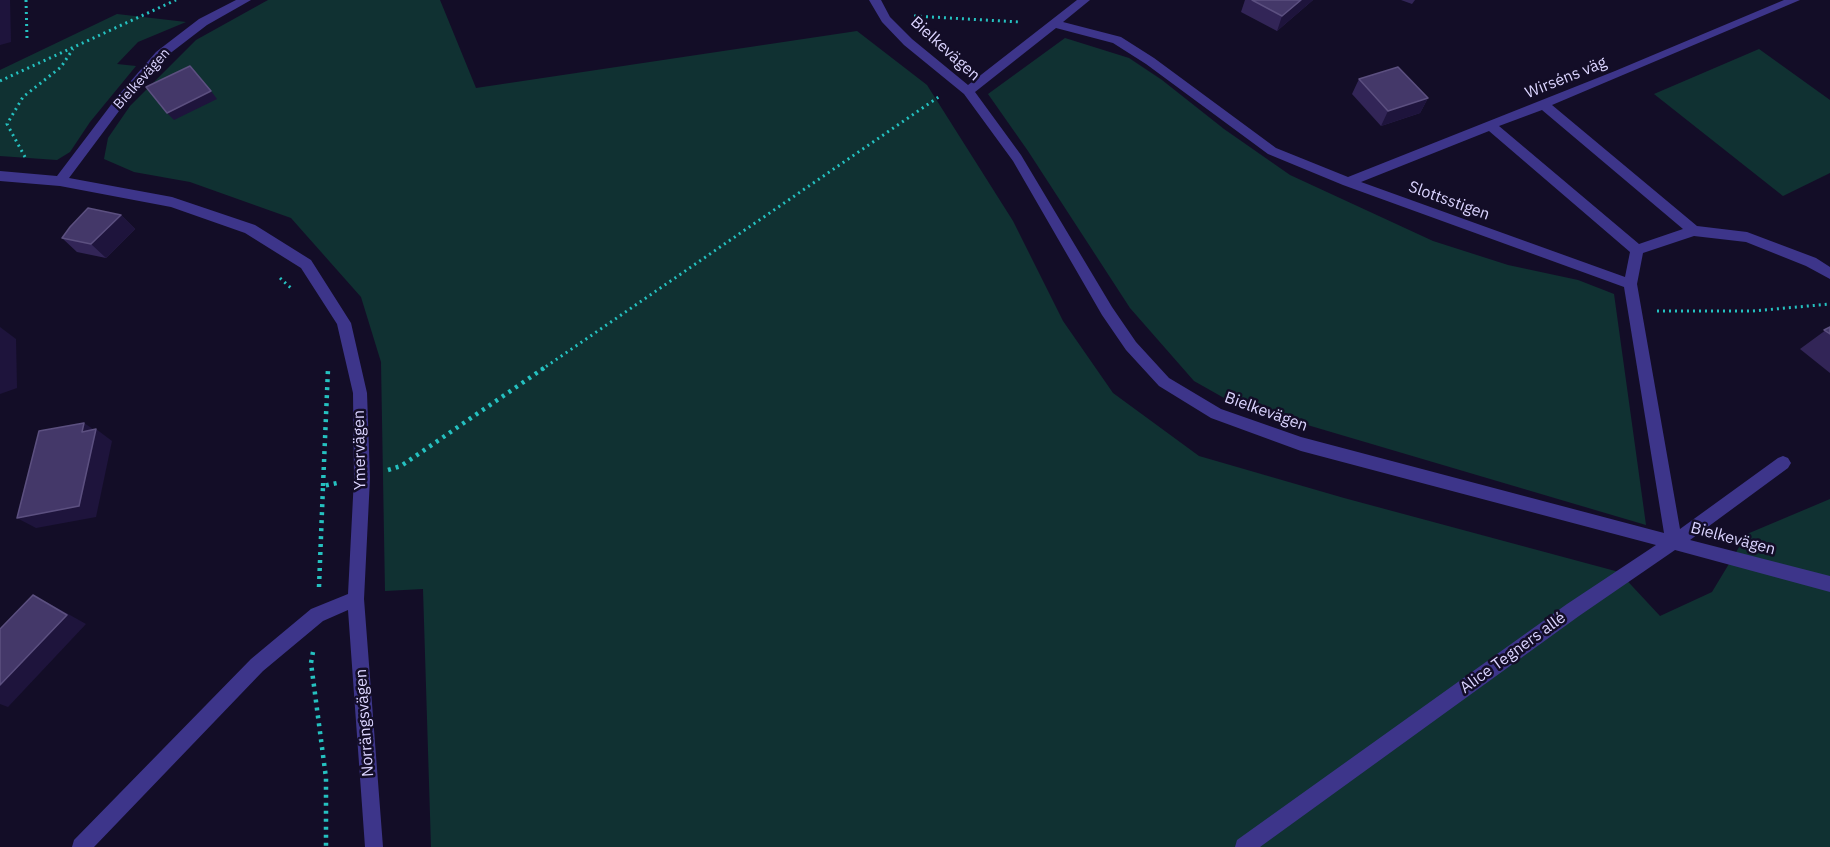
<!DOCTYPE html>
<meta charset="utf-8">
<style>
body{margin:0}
canvas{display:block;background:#130d27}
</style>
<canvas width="1830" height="847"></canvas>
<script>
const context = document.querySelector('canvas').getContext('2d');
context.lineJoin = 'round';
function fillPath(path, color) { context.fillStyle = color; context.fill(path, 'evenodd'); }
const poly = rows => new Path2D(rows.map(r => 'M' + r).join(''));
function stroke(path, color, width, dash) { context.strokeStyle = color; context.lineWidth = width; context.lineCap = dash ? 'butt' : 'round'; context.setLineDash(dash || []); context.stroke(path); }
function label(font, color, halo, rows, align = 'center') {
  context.font = font + ' "IBM Plex Sans",sans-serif'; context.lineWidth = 5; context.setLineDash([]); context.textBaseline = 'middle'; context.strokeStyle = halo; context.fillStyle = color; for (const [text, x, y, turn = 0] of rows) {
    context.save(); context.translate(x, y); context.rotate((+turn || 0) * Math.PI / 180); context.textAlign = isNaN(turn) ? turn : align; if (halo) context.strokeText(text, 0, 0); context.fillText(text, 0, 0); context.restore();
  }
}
const green = poly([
 [268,0,440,0,476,88,857,31,927,85,1013,221,1063,321,1113,393,1199,456,1344,498,1619,572,1660,616,1712,592,1747,534,1830,499,1830,847,431,847,423,589,385,591,381,362,361,297,291,218,190,182,134,172,104,159,108,138,130,106,196,40],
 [117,14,186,22,138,42,117,64,136,66,90,122,70,152,57,160,0,156,0,70],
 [1065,38,1129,58,1162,80,1224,129,1290,175,1433,241,1508,265,1578,280,1614,294,1646,525,1233,403,1194,381,1130,308,1028,151,988,94],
 [1759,49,1830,100,1830,173,1783,196,1654,94]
]);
const pathFar1 = poly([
 [26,0,27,39],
 [914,16,1020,22],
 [0,81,176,0],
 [25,157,7,124,23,97,61,67,73,49],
 [280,278,292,289],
 [1657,311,1753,311,1830,304],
 [541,370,940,96]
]);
const path = poly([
 [388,470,401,466,544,368],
 [323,486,328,369],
 [319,587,323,486,337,483],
 [313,652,311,663,326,778,326,847]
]);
const minor = poly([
 [236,0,251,0,207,25,164,58,125,103,69,178,172,197,255,225,311,260,351,323,367,393,370,478,364,599,383,847,365,847,348,610,323,621,263,671,94,847,72,847,74,840,251,659,311,609,348,594,354,478,353,393,337,324,301,268,245,233,171,207,60,186,0,181,0,171,57,176,117,97,156,52,199,19,236,0],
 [869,0,881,0,890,17,912,39,968,85,1077,0,1090,0,1063,22,1121,37,1154,58,1276,148,1348,177,1615,71,1784,0,1800,0,1552,105,1697,226,1747,232,1816,258,1830,267,1830,279,1806,266,1746,242,1694,236,1643,253,1637,284,1680,529,1778,458,1783,456,1788,458,1791,463,1788,468,1690,540,1830,576,1830,592,1675,550,1579,616,1260,847,1235,847,1237,840,1567,604,1656,545,1301,451,1211,418,1159,386,1126,350,1102,315,1013,161,964,94,904,45,882,22,869,0],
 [1056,28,1113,43,1146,64,1268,154,1343,185,1624,287,1664,533,1301,437,1221,409,1169,378,1136,342,1112,307,1021,155,975,92,1056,28],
 [1542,110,1683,229,1639,244,1499,126,1542,110],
 [1489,131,1630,252,1625,277,1361,182,1489,131]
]);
const wall = poly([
 [1245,0,1313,0,1277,31,1241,12],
 [1401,0,1415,0,1412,4],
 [1359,79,1428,98,1420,113,1381,126,1352,94],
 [121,215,135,229,106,258,77,252,62,238],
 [1830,327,1830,373,1800,349]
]);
const shadedWall = poly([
 [0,0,10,0,11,42,0,45],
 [1301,0,1313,0,1277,31,1282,16],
 [211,91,217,99,174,120,167,113],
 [1428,98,1420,113,1381,126,1388,111],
 [121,215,135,229,106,258,91,244],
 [0,327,16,339,17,388,0,394],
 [84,423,96,431,96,429,112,441,96,517,36,528,17,518,82,432],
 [33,595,52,605,86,624,8,707,0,704,0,685]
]);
const building = poly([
 [1252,0,1301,0,1282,16,1252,0],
 [190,66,211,91,167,113,146,87,190,66],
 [1398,67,1428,98,1388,111,1359,79,1398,67],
 [88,208,121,215,91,244,62,238,70,227,88,208],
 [1830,327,1830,334,1824,330,1830,327],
 [84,423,82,432,96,429,79,506,17,518,39,431,84,423],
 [33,595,67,615,0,685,0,629,33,595]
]);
const farStreetnames = [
 ["Bielkevägen",142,79,-48]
];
const streetNames = [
 ["Bielkevägen",945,49,42],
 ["Wirséns väg",1566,78,-22],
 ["Slottsstigen",1449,201,20],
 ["Bielkevägen",1266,412,20],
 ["Ymervägen",360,450,-91],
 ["Bielkevägen",1733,539,15],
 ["Alice Tegners allé",1513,653,-36],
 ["Norrängsvägen",365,723,-94]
];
fillPath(green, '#103132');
stroke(pathFar1, '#25c1c0', 3, [2, 4]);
stroke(path, '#25c1c0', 4.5, [3, 5]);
fillPath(minor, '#3d358a');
fillPath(wall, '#322557');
fillPath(shadedWall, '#1e143c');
fillPath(building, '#443869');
stroke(building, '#5c5080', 1.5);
label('14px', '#dbd4ff', '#130d27', farStreetnames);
label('16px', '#dbd4ff', '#130d27', streetNames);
</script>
